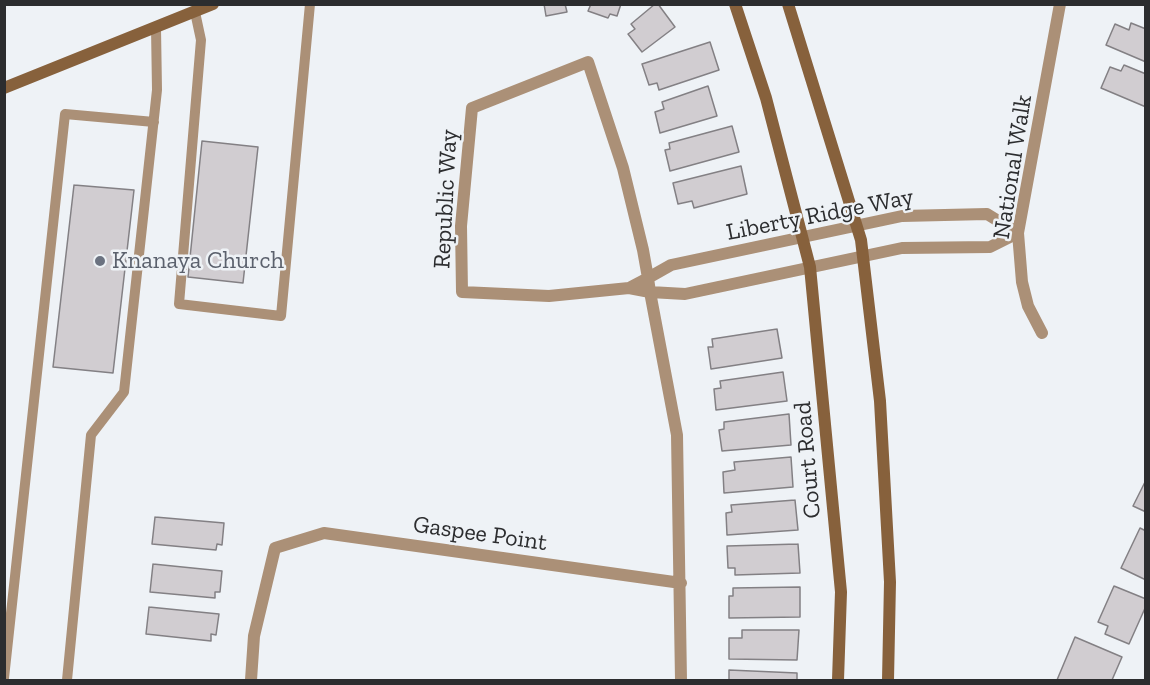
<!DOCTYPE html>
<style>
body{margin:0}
#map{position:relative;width:1150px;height:685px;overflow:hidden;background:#eef2f6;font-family:"Zilla Slab",serif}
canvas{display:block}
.frame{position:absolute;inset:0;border:6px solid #2c2d2f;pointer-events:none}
</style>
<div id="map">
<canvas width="1150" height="685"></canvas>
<div class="frame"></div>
</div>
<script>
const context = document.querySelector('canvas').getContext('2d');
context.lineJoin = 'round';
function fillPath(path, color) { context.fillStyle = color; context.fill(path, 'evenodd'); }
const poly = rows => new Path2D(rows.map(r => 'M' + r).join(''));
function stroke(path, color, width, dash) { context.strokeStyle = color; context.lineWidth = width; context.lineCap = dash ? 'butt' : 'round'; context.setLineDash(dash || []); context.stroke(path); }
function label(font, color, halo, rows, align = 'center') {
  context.font = font + ' "Zilla Slab",serif'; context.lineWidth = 5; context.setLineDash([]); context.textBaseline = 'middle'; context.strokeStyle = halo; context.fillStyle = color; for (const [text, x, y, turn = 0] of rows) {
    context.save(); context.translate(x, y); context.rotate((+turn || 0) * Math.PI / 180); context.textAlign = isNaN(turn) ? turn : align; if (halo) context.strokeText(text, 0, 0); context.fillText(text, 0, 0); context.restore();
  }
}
const building = poly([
 [544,4,565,4,567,12,546,16,544,4],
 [591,4,621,4,617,16,610,14,608,18,588,11,591,4],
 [655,4,658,4,675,27,642,52,628,34,635,29,631,24,655,4],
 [1131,23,1146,29,1146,62,1106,45,1115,24,1129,30,1131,23],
 [710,42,719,70,659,90,657,83,649,85,642,64,710,42],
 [1124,65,1146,74,1146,107,1101,88,1110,67,1121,71,1124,65],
 [708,86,717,116,660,133,655,112,664,109,662,102,708,86],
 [732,126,739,152,670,171,665,150,670,149,669,143,732,126],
 [202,141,258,147,243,283,188,277,202,141],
 [741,166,747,194,694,208,692,201,678,204,673,183,741,166],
 [74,185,134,190,113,373,53,367,74,185],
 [777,329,782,358,711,369,708,347,713,347,712,339,777,329],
 [783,372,787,401,716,410,714,389,721,388,720,381,783,372],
 [789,414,791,445,722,451,719,430,724,429,724,422,789,414],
 [791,457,793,487,724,493,723,472,735,470,734,462,791,457],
 [1146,480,1146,512,1133,506,1146,480],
 [795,500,798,530,727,535,726,513,732,512,731,505,795,500],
 [155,517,224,523,222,545,217,544,216,550,152,544,155,517],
 [1140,528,1146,531,1146,580,1121,568,1140,528],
 [798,544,800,573,735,575,735,568,728,568,727,546,798,544],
 [153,564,222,571,220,592,215,592,215,598,150,592,153,564],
 [1114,586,1146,599,1146,606,1129,644,1105,634,1108,626,1098,622,1114,586],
 [800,587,800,617,729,618,729,596,733,596,733,588,800,587],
 [149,607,219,614,216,635,211,634,211,641,146,634,149,607],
 [742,630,799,630,797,660,729,659,729,638,742,638,742,630],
 [1075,637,1122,657,1112,680,1057,680,1075,637],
 [729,670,797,673,797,680,729,680,729,670]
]);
const lane = poly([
 [195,12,201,40,179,304,281,316,310,4],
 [4,678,65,114,154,122],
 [67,680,91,435,124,392,157,90,156,28]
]);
const street = poly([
 [629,288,648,278,671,265,902,216,987,214,1018,233,990,247,902,248,685,294,650,292,629,288,549,296,462,292,461,226,472,108,588,62,623,168,643,250,648,278,650,292,677,435,681,680],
 [1042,333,1028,306,1022,282,1018,233,1060,4],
 [251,680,254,636,275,548,324,533,681,583]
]);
const secondary = poly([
 [735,4,766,98,810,267,841,592,838,680],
 [788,4,861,240,880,401,890,582,888,680],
 [4,88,213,4]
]);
const markers = [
 [100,261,6,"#6b7280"]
];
const streetNames = [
 ["National Walk",1013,167,-81],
 ["Republic Way",446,199,-87],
 ["Liberty Ridge Way",820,215,-11],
 ["Court Road",808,460,-95],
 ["Gaspee Point",480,534,8]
];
const worshipNames = [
 ["Knanaya Church",112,261]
];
fillPath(building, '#d1cdd1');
stroke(building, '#838084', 1.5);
stroke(lane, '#ab9077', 10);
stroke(street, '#ab9077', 12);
stroke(secondary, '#87613c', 12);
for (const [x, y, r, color] of markers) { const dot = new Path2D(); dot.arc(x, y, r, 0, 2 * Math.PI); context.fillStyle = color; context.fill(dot); stroke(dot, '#eef2f6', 2); }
label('24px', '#2c2d2f', '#eef2f6', streetNames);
label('24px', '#5b616d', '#eef2f6', worshipNames, 'left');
</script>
